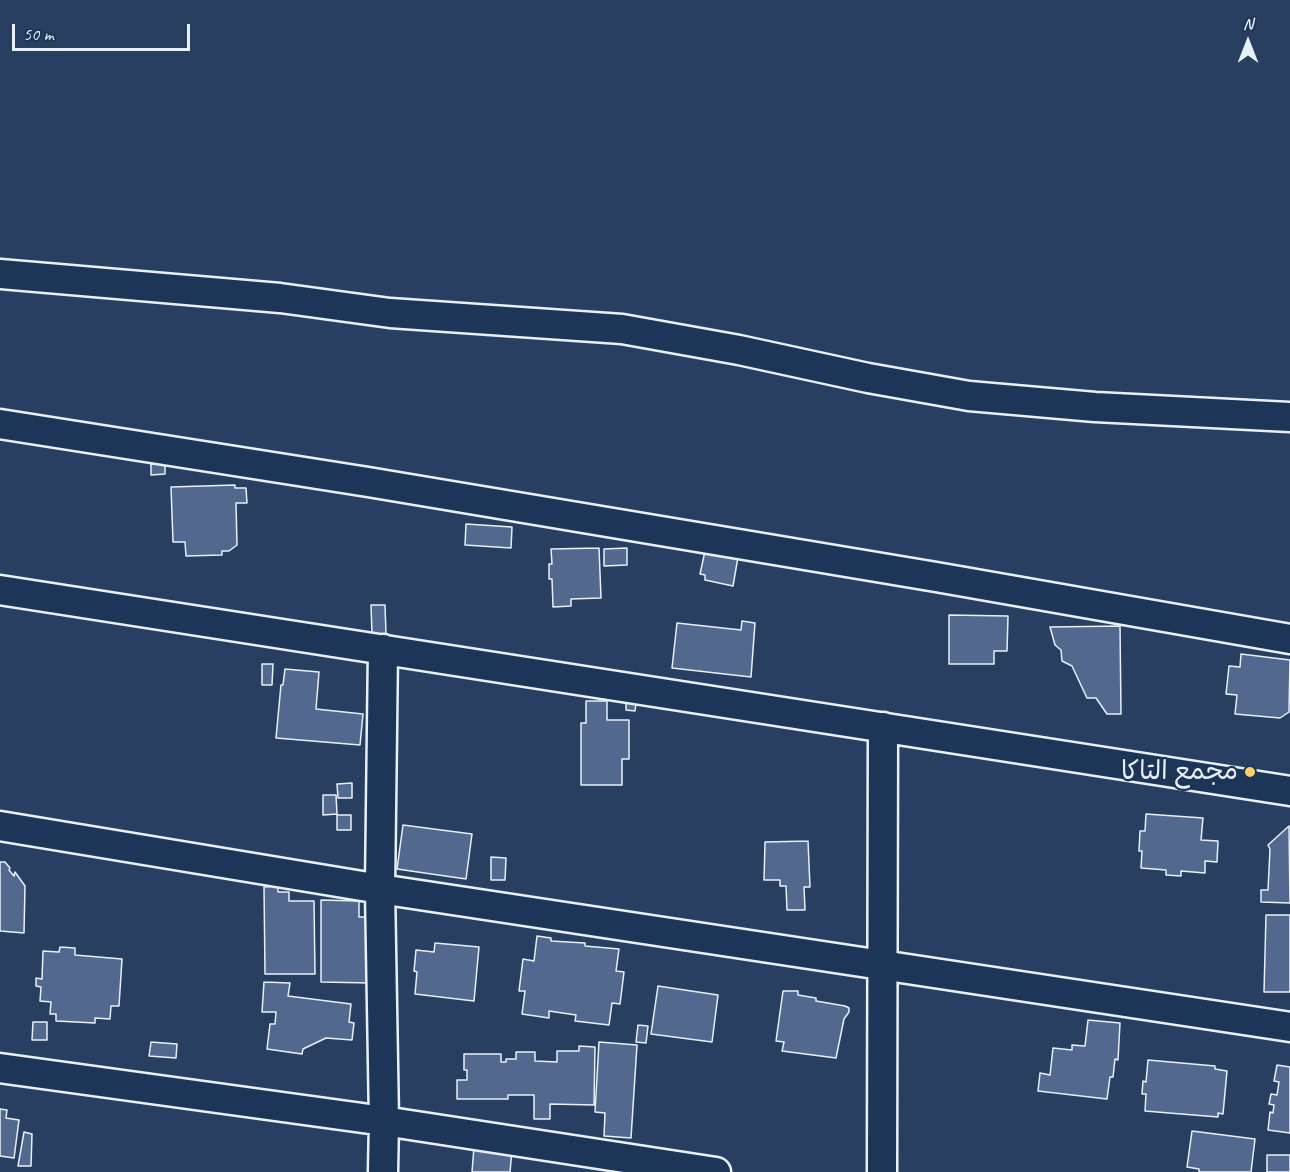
<!DOCTYPE html>
<meta charset="utf-8">
<style>
body{margin:0}
#map{position:relative;width:1290px;height:1172px;overflow:hidden;background:#283f62;font-family:Caveat,sans-serif}
canvas{display:block}
.north{position:absolute;left:1218px;top:12px;width:60px;height:60px;-webkit-text-stroke:4px #1d3557;paint-order:stroke;rotate:0deg;font-size:16px;font-weight:700;line-height:24px;text-align:center;color:#e8f1f8}
.north::after{content:'';display:block;margin:auto;width:21px;height:27px;background:#e8f1f8;clip-path:polygon(50% 0,100% 100%,50% 72%,0 100%)}
.scale{position:absolute;left:12px;top:24px;width:178px;height:27px;box-sizing:border-box;border:3px solid #e8f1f8;border-top:0;padding-left:8px;font-size:18px;line-height:21px;white-space:nowrap;color:#e8f1f8;-webkit-text-stroke:4px #1d3557;paint-order:stroke}
</style>
<div id="map">
<canvas width="1290" height="1172"></canvas>
<div class="north">N</div>
<div class="scale">50 m</div>
</div>
<script>
const context = document.querySelector('canvas').getContext('2d');
context.lineJoin = 'round';
function fillPath(path, color) { context.fillStyle = color; context.fill(path, 'evenodd'); }
const poly = rows => new Path2D(rows.map(r => 'M' + r).join(''));
function stroke(path, color, width, dash) { context.strokeStyle = color; context.lineWidth = width; context.lineCap = dash ? 'butt' : 'round'; context.setLineDash(dash || []); context.stroke(path); }
function label(font, color, halo, rows, align = 'center') {
  context.font = font + ' Caveat,"Playpen Sans Arabic",sans-serif'; context.lineWidth = 4.5; context.setLineDash([]); context.textBaseline = 'middle'; context.strokeStyle = halo; context.fillStyle = color; for (const [text, x, y, turn = 0] of rows) {
    context.save(); context.translate(x, y); context.rotate((+turn || 0) * Math.PI / 180); context.textAlign = isNaN(turn) ? turn : align; if (halo) context.strokeText(text, 0, 0); context.fillText(text, 0, 0); context.restore();
  }
}
const building = poly([
 [151,464,165,464,165,474,151,475,151,464],
 [235,485,235,488,246,488,247,503,236,503,237,545,229,551,222,551,222,555,186,556,185,542,173,542,171,487,235,485],
 [466,524,512,527,511,548,465,545,466,524],
 [599,548,601,598,571,599,571,606,553,607,552,579,549,579,549,564,552,564,551,549,599,548],
 [627,548,627,565,604,566,604,549,627,548],
 [705,551,738,557,733,586,705,580,705,575,700,574,705,551],
 [371,605,385,605,386,634,372,634,371,605],
 [949,615,1008,616,1007,651,994,651,994,664,949,664,949,615],
 [742,621,755,623,751,677,672,668,677,623,741,630,742,621],
 [1120,626,1121,714,1107,714,1096,698,1087,698,1072,666,1062,661,1061,650,1055,645,1050,627,1120,626],
 [1241,654,1290,660,1289,712,1280,718,1235,714,1237,695,1226,694,1229,666,1240,667,1241,654],
 [262,664,273,664,272,685,262,685,262,664],
 [285,669,319,672,316,709,363,714,360,745,276,738,281,685,283,685,285,669],
 [586,701,607,701,607,720,629,720,629,759,622,759,622,785,581,785,581,723,586,723,586,701],
 [626,703,636,703,635,711,626,710,626,703],
 [352,783,352,798,338,798,337,784,352,783],
 [323,795,336,795,337,814,323,815,323,795],
 [1146,814,1203,818,1201,840,1218,841,1217,862,1205,861,1205,873,1181,871,1181,876,1166,875,1166,870,1141,868,1142,851,1139,851,1140,831,1145,831,1146,814],
 [337,815,351,815,351,830,337,830,337,815],
 [403,825,472,834,466,879,397,869,403,825],
 [1289,826,1290,903,1261,902,1261,890,1268,890,1270,849,1268,845,1289,826],
 [808,841,810,887,804,887,805,910,787,910,786,886,780,886,780,880,764,880,765,842,808,841],
 [491,857,506,858,505,880,491,880,491,857],
 [0,862,5,862,10,868,9,870,14,876,15,872,25,886,24,933,0,931,0,862],
 [278,886,278,892,289,892,289,901,314,901,315,974,265,974,264,887,278,886],
 [321,900,359,901,359,917,376,917,370,983,321,982,321,900],
 [1266,915,1290,915,1290,992,1264,992,1266,915],
 [537,936,551,938,551,941,585,943,585,946,619,949,616,971,624,972,620,1004,612,1003,609,1025,575,1021,576,1015,549,1011,549,1018,522,1014,525,991,519,991,523,959,534,961,537,936],
 [435,943,479,947,474,1001,415,994,417,972,414,971,416,950,434,952,435,943],
 [60,947,75,948,75,955,122,959,119,1006,111,1006,110,1019,95,1018,95,1023,56,1021,56,1014,50,1014,51,1002,40,1001,41,987,36,986,36,978,42,979,43,951,59,952,60,947],
 [264,982,290,983,288,996,351,1004,349,1022,354,1023,352,1040,326,1038,303,1049,302,1054,267,1049,270,1024,275,1024,276,1012,262,1012,264,982],
 [658,986,718,995,712,1042,651,1034,658,986],
 [783,991,798,991,798,995,816,998,816,1001,845,1006,849,1008,849,1012,844,1019,836,1058,782,1051,784,1042,776,1041,783,991],
 [1088,1020,1120,1023,1118,1060,1115,1059,1113,1077,1110,1077,1107,1099,1038,1091,1040,1073,1050,1075,1053,1048,1072,1050,1072,1045,1085,1046,1088,1020],
 [33,1022,47,1022,47,1040,32,1040,33,1022],
 [638,1025,648,1026,646,1043,636,1042,638,1025],
 [151,1042,177,1044,176,1058,149,1056,151,1042],
 [599,1042,637,1045,631,1138,604,1136,605,1113,595,1112,599,1042],
 [579,1046,595,1047,594,1105,550,1104,550,1119,534,1119,534,1095,508,1095,508,1099,457,1099,457,1080,467,1080,467,1070,464,1070,464,1054,501,1054,501,1062,506,1062,506,1059,516,1059,516,1052,535,1052,535,1061,557,1062,557,1051,579,1051,579,1046],
 [1148,1060,1215,1066,1215,1069,1227,1071,1223,1114,1218,1113,1218,1117,1145,1111,1146,1094,1142,1094,1143,1081,1146,1082,1148,1060],
 [1277,1065,1290,1067,1290,1133,1268,1130,1270,1112,1273,1113,1274,1105,1269,1104,1271,1094,1277,1095,1279,1082,1274,1081,1277,1065],
 [0,1109,7,1110,6,1118,19,1120,14,1158,0,1156,0,1109],
 [1192,1131,1255,1139,1251,1172,1199,1172,1199,1169,1187,1167,1192,1131],
 [24,1132,32,1134,31,1166,18,1166,24,1132],
 [474,1147,512,1150,510,1172,472,1172,474,1147],
 [1267,1155,1290,1155,1290,1172,1267,1172,1267,1155]
]);
const street = poly([
 [0,274,280,298,390,313,622,329,739,350,868,378,969,396,1095,407,1290,417],
 [0,424,368,482,936,577,1290,639],
 [0,590,1290,791],
 [0,826,380,889,1290,1027],
 [0,1068,384,1121,716,1172],
 [383,1172,384,1121,380,889,383,649],
 [882,1172,883,727]
]);
const markers = [
 [1250,772,6,"#ffd166"]
];
const poiNames = [
 ["مجمع التاكا",1238,772]
];
fillPath(building, '#53688f');
stroke(building, '#e8f1f8', 1.5);
stroke(street, '#e8f1f8', 33);
stroke(street, '#1d3557', 28);
for (const [x, y, r, color] of markers) { const dot = new Path2D(); dot.arc(x, y, r, 0, 2 * Math.PI); context.fillStyle = color; context.fill(dot); stroke(dot, '#1d3557', 2); }
label('26px', '#e8f1f8', '#1d3557', poiNames, 'right');
</script>
